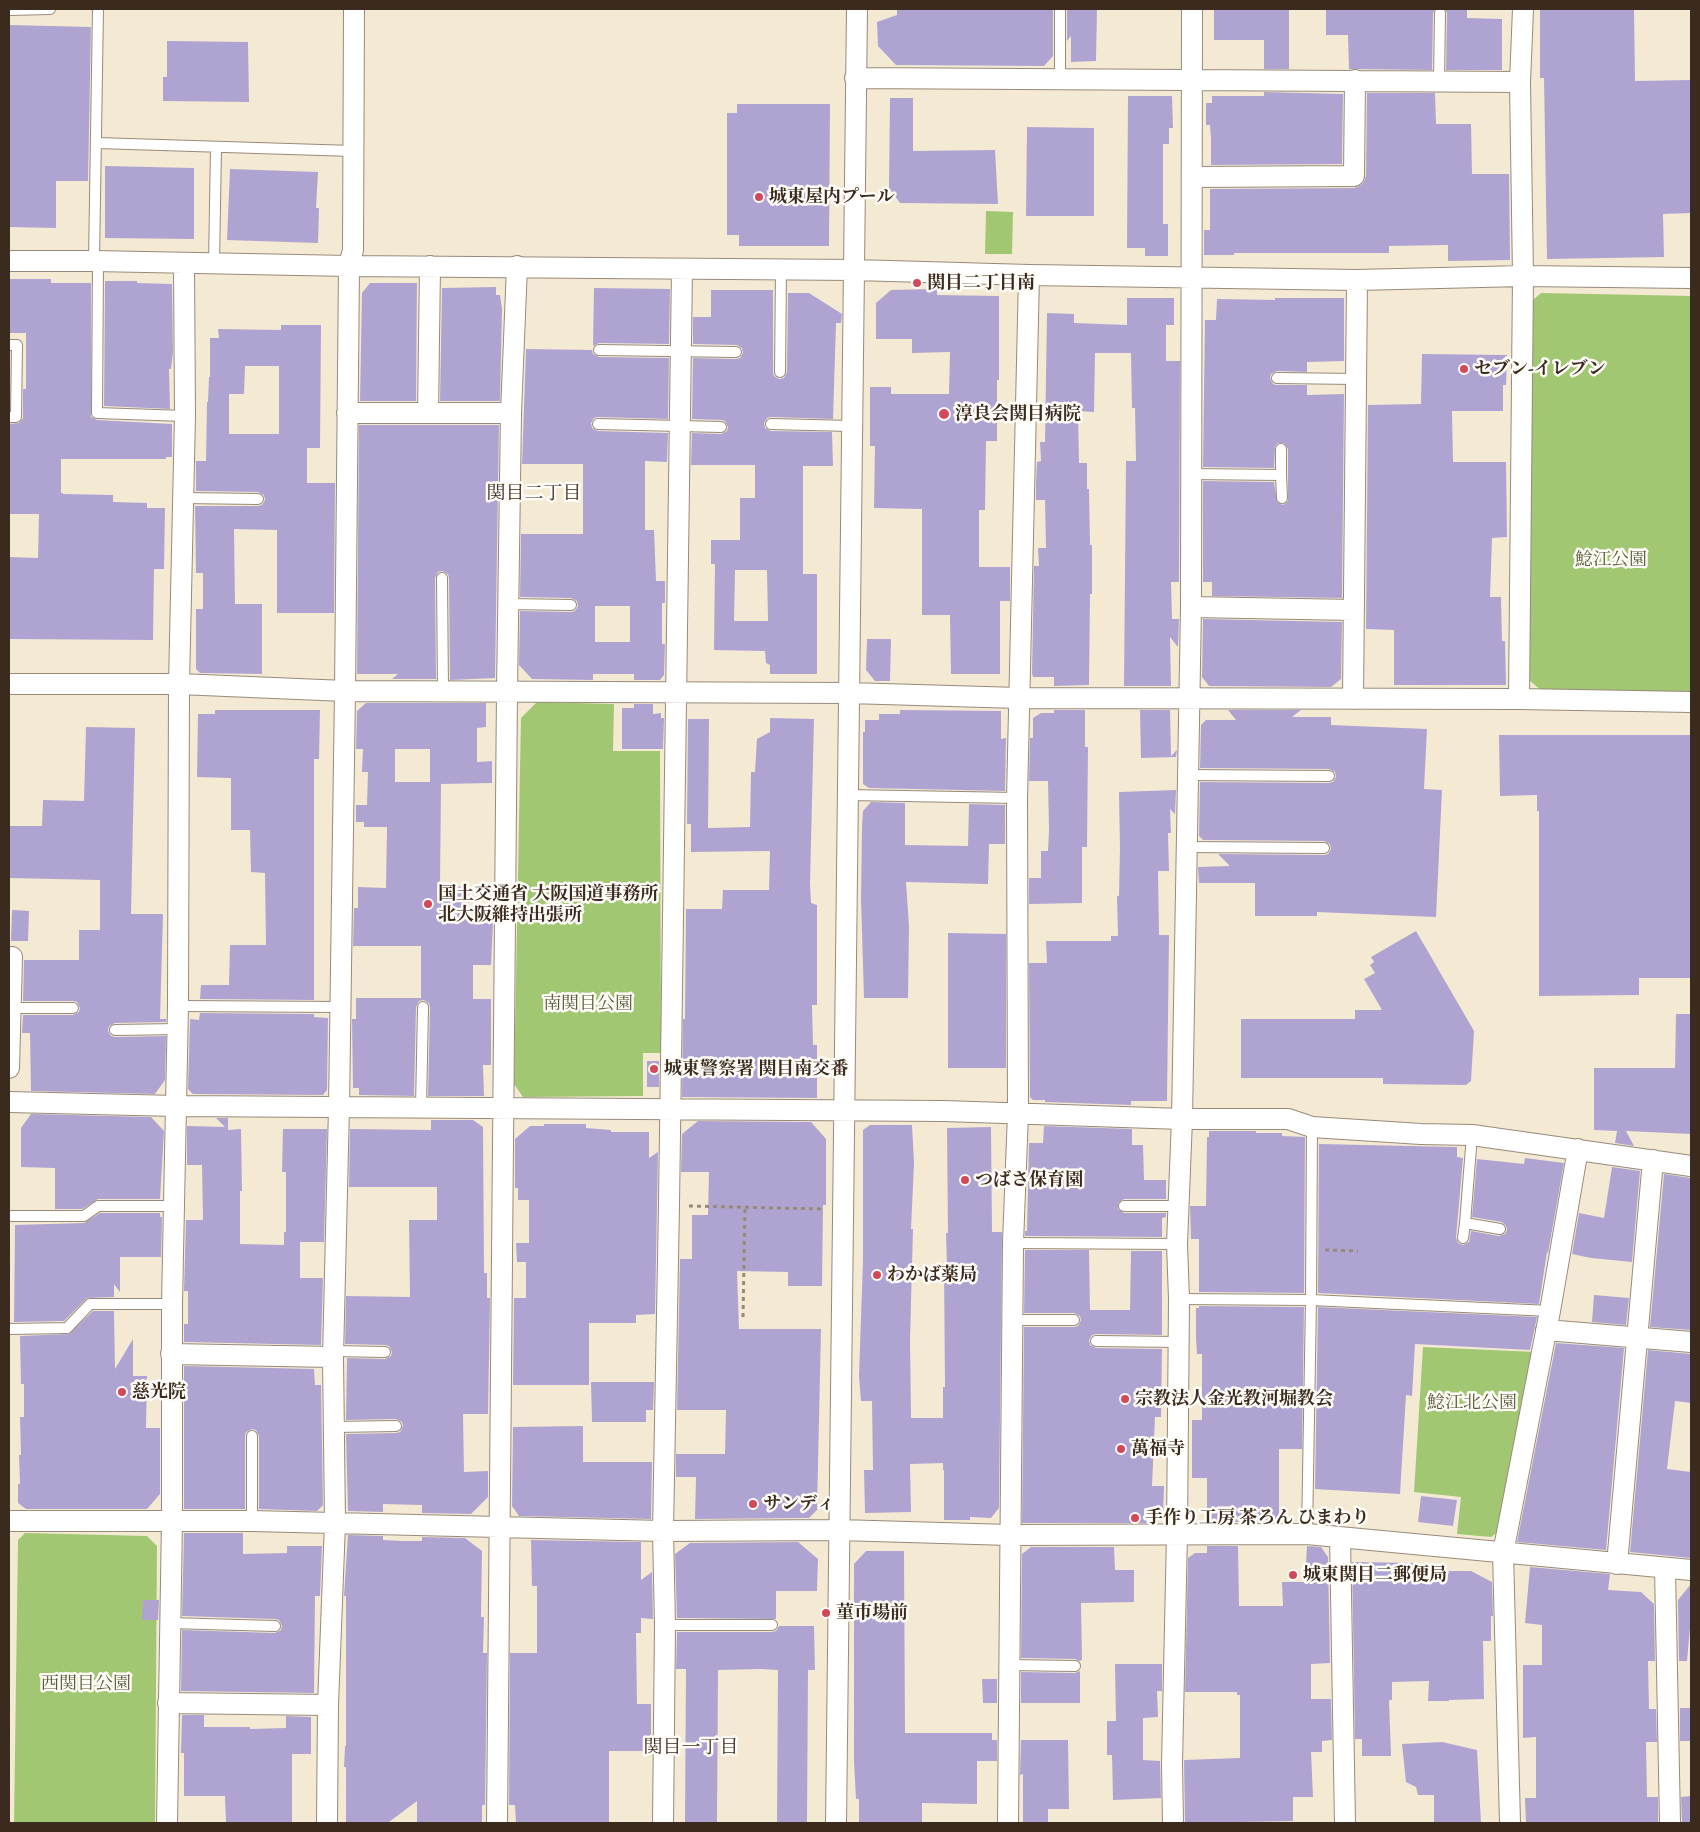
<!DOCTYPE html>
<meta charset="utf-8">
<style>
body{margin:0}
#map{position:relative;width:1700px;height:1832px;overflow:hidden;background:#f4ead4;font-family:"EB Garamond",serif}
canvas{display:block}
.frame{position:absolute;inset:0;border:10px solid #3b2a1e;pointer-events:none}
</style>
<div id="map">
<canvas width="1700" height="1832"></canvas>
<div class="frame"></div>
</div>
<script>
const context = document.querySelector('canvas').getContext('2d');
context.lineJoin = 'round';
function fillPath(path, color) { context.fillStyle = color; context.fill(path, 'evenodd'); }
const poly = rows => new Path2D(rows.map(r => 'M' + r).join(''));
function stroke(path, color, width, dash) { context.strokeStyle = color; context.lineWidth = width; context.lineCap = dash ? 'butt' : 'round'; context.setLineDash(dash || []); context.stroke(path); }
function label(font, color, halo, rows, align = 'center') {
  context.font = font + ' "EB Garamond","Noto Serif JP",serif'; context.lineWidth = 5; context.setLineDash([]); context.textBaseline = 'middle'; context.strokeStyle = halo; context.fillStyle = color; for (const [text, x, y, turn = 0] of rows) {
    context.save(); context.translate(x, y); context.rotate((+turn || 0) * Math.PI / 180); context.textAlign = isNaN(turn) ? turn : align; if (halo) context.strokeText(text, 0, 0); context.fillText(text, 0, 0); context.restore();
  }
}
const green = poly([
 [986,211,1013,212,1012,254,985,254],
 [1541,293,1691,296,1691,694,1542,691,1529,680,1533,300],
 [537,702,614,704,613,751,660,751,661,1053,643,1053,643,1096,523,1097,514,1084,521,718],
 [1423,1347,1536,1352,1498,1532,1491,1537,1457,1534,1461,1497,1414,1492],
 [25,1533,147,1536,157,1546,155,1823,14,1823,18,1540]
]);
const building = poly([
 [897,9,1053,9,1053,56,1044,66,896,65,878,46,877,22,897,15],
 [1067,9,1097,9,1096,61,1071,62,1071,36,1067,41],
 [1214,9,1289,9,1289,69,1264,69,1264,40,1214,40],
 [1326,9,1435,9,1433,13,1432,70,1349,69,1348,35,1326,35],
 [1445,9,1467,9,1467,18,1502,19,1502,70,1446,70,1447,13],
 [1540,9,1634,9,1635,81,1691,80,1691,213,1663,214,1664,257,1547,259,1544,78,1540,78],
 [9,25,91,27,88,181,56,181,56,228,9,227],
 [167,41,248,42,249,102,163,101,163,77,167,77],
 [1264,92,1343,94,1342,164,1211,165,1211,138,1210,125,1206,125,1206,103,1212,103,1212,96,1264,96],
 [1367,93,1435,93,1436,124,1471,124,1472,174,1509,174,1510,260,1448,261,1448,245,1389,246,1389,253,1234,253,1234,255,1204,255,1204,230,1210,230,1210,189,1354,188,1360,186,1364,182,1366,176],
 [1128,96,1172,96,1173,128,1169,128,1169,144,1163,144,1163,224,1168,224,1168,256,1145,256,1145,248,1127,248],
 [890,98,913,98,913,151,995,150,998,204,900,203,889,188],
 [737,104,830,104,829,246,739,246,739,235,727,235,727,113,737,113],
 [1027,127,1094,128,1094,216,1026,216],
 [105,166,194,168,194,239,105,238],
 [230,169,318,172,316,208,319,208,318,243,227,240],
 [9,279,51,279,51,283,91,283,91,417,97,420,172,424,172,457,166,457,166,459,61,459,61,493,63,493,63,494,113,495,113,502,147,503,147,508,165,508,164,569,154,569,153,640,9,639,9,557,38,558,39,514,9,514,9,424,19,423,23,418,23,389,26,389,26,333,9,333],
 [105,281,137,281,137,283,172,284,173,352,171,369,169,369,170,409,104,406],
 [370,283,417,283,416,401,360,401,362,293],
 [496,287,496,295,500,295,502,309,500,401,440,401,442,288],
 [594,288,670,289,669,344,599,343,593,346],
 [937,289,937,295,999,296,999,380,997,380,997,441,986,441,985,510,979,510,979,567,1010,567,1010,601,1000,601,1000,674,951,674,950,615,922,615,922,509,874,508,875,446,870,446,870,387,891,387,891,394,949,394,950,352,912,353,912,339,876,339,876,303,891,290],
 [711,290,773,290,773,372,774,376,779,379,784,378,787,372,788,293,809,293,842,314,841,323,836,323,833,419,771,417,767,418,764,423,765,428,771,431,832,432,833,466,803,466,803,574,817,574,817,674,770,674,770,665,766,663,765,651,714,650,715,564,711,564,711,540,740,540,740,498,755,498,755,465,691,465,692,433,721,434,727,431,728,427,725,421,722,420,692,419,693,358,736,359,740,358,743,353,742,348,737,345,693,344,693,317,711,317],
 [735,570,767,570,768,621,734,621],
 [1127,298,1174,298,1174,325,1166,325,1166,361,1180,361,1179,582,1171,582,1172,619,1179,619,1178,647,1170,637,1171,686,1124,686,1126,461,1136,461,1135,408,1132,408,1131,353,1095,353,1094,412,1078,411,1079,463,1087,463,1087,489,1089,489,1090,545,1092,545,1092,594,1090,594,1089,685,1054,686,1054,677,1033,677,1032,673,1034,566,1039,566,1038,548,1046,548,1045,500,1036,500,1036,482,1037,462,1041,461,1040,442,1045,442,1047,313,1074,314,1074,323,1127,325],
 [1275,298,1344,298,1344,361,1307,362,1307,372,1277,371,1271,374,1270,378,1273,384,1276,385,1307,385,1307,395,1344,394,1342,598,1212,596,1212,582,1203,582,1203,481,1274,482,1277,502,1283,505,1288,501,1288,449,1284,443,1278,443,1275,446,1274,468,1203,467,1205,320,1216,320,1217,299,1275,300],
 [281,325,321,325,320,448,307,448,307,483,335,483,334,613,277,613,277,530,234,529,235,604,262,604,262,674,200,673,196,669,196,609,203,609,203,573,196,573,195,506,258,506,262,505,265,500,264,495,258,492,196,491,196,461,206,461,207,402,208,402,209,377,210,377,210,338,219,338,218,329,281,330],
 [245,366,279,366,279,434,229,434,229,394,244,394],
 [526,349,592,350,593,354,599,357,669,358,668,419,598,417,594,418,591,423,592,428,598,431,668,433,667,462,645,461,645,530,654,530,656,581,665,581,665,603,662,603,662,644,665,644,664,675,660,680,634,680,634,674,593,674,593,680,532,679,519,665,520,611,571,612,575,611,578,606,577,601,571,598,520,597,521,534,583,534,583,464,522,464],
 [595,606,630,606,630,642,595,642],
 [1422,354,1507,355,1506,385,1503,385,1503,411,1452,411,1453,462,1506,462,1507,537,1492,538,1490,597,1501,597,1502,641,1505,641,1506,685,1394,685,1394,630,1366,629,1368,405,1421,404],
 [359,425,499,425,495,678,450,680,449,578,448,574,442,571,438,572,435,578,436,679,392,679,398,674,357,674],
 [1203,619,1342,622,1341,679,1331,687,1209,686,1202,677],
 [867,639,891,639,890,681,875,681,866,670],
 [366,703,486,703,486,727,477,728,477,762,492,761,492,783,441,784,440,886,469,887,468,923,493,923,491,965,473,965,473,999,491,999,491,1065,483,1065,484,1096,428,1096,430,1007,429,1003,424,1000,419,1001,416,1007,414,1096,359,1095,359,1088,353,1088,352,1019,356,1019,356,998,421,998,421,946,353,946,354,908,358,908,358,887,386,888,387,827,364,827,364,822,356,822,356,805,367,805,368,772,362,772,363,749,356,749,357,711],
 [395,749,430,749,430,782,395,782],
 [634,704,653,704,653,714,661,713,661,718,664,718,663,749,622,749,622,708,634,708],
 [215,710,320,710,319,759,314,759,314,1000,200,999,201,985,229,985,230,945,266,945,265,873,251,872,250,830,231,830,231,778,197,777,198,714,215,714],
 [900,710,1001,711,1001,739,1006,738,1005,791,869,788,863,784,863,732,865,732,865,720,879,720,879,714,900,714],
 [1054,710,1085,710,1085,747,1088,747,1087,847,1082,847,1082,903,1029,904,1029,878,1041,878,1041,851,1048,851,1049,830,1048,781,1029,781,1030,738,1033,738,1033,718,1041,713,1054,713],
 [1140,710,1170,710,1171,756,1177,750,1176,757,1141,758],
 [1228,710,1301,710,1292,717,1331,717,1331,725,1427,729,1424,789,1442,790,1436,917,1317,912,1317,916,1255,916,1255,883,1199,883,1198,867,1230,866,1218,854,1324,855,1328,854,1331,849,1330,844,1324,841,1203,840,1199,836,1200,782,1329,783,1333,782,1336,777,1335,772,1329,769,1200,768,1201,725,1206,720,1236,720],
 [770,718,814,719,810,883,811,903,817,905,817,1005,812,1005,813,1045,817,1045,817,1098,682,1097,683,1019,685,1019,686,909,722,909,723,890,769,890,770,851,691,852,691,824,687,824,688,719,709,719,708,828,750,827,751,772,755,772,757,739,770,732],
 [86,727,135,728,131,914,163,914,160,1019,166,1019,166,1022,115,1023,109,1026,108,1031,111,1036,115,1037,166,1036,165,1080,155,1094,31,1091,30,1033,22,1033,23,1015,73,1015,79,1012,80,1008,77,1002,73,1001,23,1001,24,960,79,960,79,930,100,930,100,880,9,878,9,826,42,826,43,800,84,801],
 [1499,735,1691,735,1691,978,1639,978,1639,995,1539,996,1539,811,1537,811,1537,795,1500,796],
 [1176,790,1175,814,1170,809,1171,833,1168,833,1169,871,1158,871,1159,935,1169,935,1167,1101,1131,1101,1131,1105,1045,1102,1045,1100,1033,1100,1030,1097,1029,963,1047,963,1046,941,1111,941,1111,936,1118,936,1117,896,1119,896,1120,848,1119,792],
 [871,802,905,803,905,845,968,846,969,804,1005,805,1005,844,989,844,988,884,906,882,909,926,908,998,864,998,861,899,862,827,863,811],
 [12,910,29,911,28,941,11,941],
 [1416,931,1474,1031,1471,1081,1466,1085,1383,1084,1383,1078,1241,1078,1241,1019,1355,1019,1355,1010,1382,1010,1364,979,1375,973,1370,965,1374,962,1371,957],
 [948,933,1006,934,1006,1068,948,1068],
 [200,1013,314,1014,314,1017,328,1018,327,1090,323,1095,193,1094,188,1089,190,1019,199,1020],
 [1676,1014,1691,1014,1691,1134,1626,1131,1634,1146,1615,1143,1617,1131,1594,1130,1594,1068,1675,1068],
 [647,1061,659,1061,659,1087,647,1087],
 [31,1114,151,1117,164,1131,160,1199,98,1199,82,1209,55,1209,55,1168,21,1167,21,1128],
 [216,1118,228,1118,228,1130,241,1129,242,1191,240,1191,240,1244,284,1245,284,1232,286,1232,286,1172,282,1172,283,1129,327,1129,324,1242,300,1242,300,1278,323,1278,321,1345,184,1342,184,1324,188,1324,188,1291,184,1291,186,1220,203,1220,202,1165,187,1165,187,1126,225,1127],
 [431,1120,473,1120,483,1127,484,1273,487,1273,487,1298,490,1298,488,1414,463,1414,464,1472,488,1471,488,1497,471,1514,422,1513,422,1505,383,1504,383,1512,348,1511,346,1434,396,1433,400,1432,403,1426,402,1422,396,1419,346,1420,347,1358,385,1359,391,1356,392,1352,389,1346,385,1345,345,1344,346,1296,410,1297,409,1220,437,1220,437,1187,349,1187,350,1129,431,1130],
 [698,1121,811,1122,826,1139,826,1205,823,1205,822,1286,788,1286,788,1272,737,1271,739,1329,821,1329,817,1510,809,1518,695,1519,696,1477,676,1477,676,1454,725,1454,726,1410,677,1410,680,1259,692,1259,692,1215,708,1215,709,1172,681,1172,682,1134],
 [544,1124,586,1124,586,1128,611,1130,611,1132,649,1132,649,1158,658,1152,655,1314,636,1315,636,1323,589,1323,589,1385,513,1385,514,1298,526,1298,526,1262,517,1262,516,1243,529,1243,529,1200,518,1200,518,1188,515,1188,515,1139,530,1126,544,1126],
 [870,1125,912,1125,914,1163,911,1229,913,1229,910,1339,911,1418,943,1418,943,1387,945,1387,944,1266,947,1266,946,1233,948,1233,947,1128,991,1127,992,1232,1002,1232,999,1508,991,1518,970,1517,970,1520,944,1520,944,1470,943,1470,943,1463,910,1464,911,1512,865,1513,864,1470,873,1470,872,1401,861,1401,859,1376,863,1260,863,1130],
 [1044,1126,1132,1129,1132,1145,1143,1145,1144,1180,1166,1180,1166,1199,1124,1199,1118,1203,1118,1209,1124,1213,1166,1213,1166,1217,1162,1218,1162,1237,1025,1236,1025,1231,1027,1231,1029,1143,1043,1143],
 [1209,1131,1256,1131,1256,1133,1282,1133,1282,1136,1305,1137,1304,1293,1199,1292,1199,1239,1191,1239,1190,1206,1206,1206,1207,1137,1209,1137],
 [1319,1144,1457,1147,1457,1157,1463,1158,1456,1238,1458,1243,1463,1245,1469,1242,1471,1231,1499,1236,1505,1234,1507,1230,1506,1226,1502,1222,1472,1217,1477,1159,1524,1164,1525,1158,1564,1163,1548,1253,1547,1252,1539,1304,1318,1293],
 [1612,1167,1640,1171,1632,1262,1591,1258,1572,1254,1579,1213,1604,1218],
 [1664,1174,1691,1178,1691,1330,1650,1327],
 [100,1213,160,1213,160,1217,162,1217,161,1257,120,1257,120,1292,114,1284,114,1297,87,1298,64,1321,14,1322,15,1225,84,1223],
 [1025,1250,1089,1250,1090,1310,1130,1310,1131,1251,1162,1251,1162,1335,1096,1334,1092,1335,1089,1340,1090,1345,1096,1348,1162,1349,1161,1417,1155,1417,1152,1486,1164,1486,1163,1517,1156,1523,1022,1523,1024,1327,1074,1327,1078,1326,1081,1320,1080,1316,1074,1313,1024,1313],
 [1594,1295,1629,1298,1626,1325,1592,1322],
 [1199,1306,1304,1307,1302,1449,1279,1449,1279,1522,1207,1522,1207,1478,1192,1478,1192,1420,1202,1420,1202,1354,1197,1354,1196,1337,1196,1308,1199,1308],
 [1318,1307,1537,1317,1530,1350,1415,1344,1412,1396,1406,1395,1400,1494,1315,1489],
 [93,1311,114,1311,115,1369,133,1339,133,1376,147,1376,146,1428,160,1428,160,1494,147,1509,26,1509,18,1503,18,1484,20,1484,19,1455,21,1455,20,1417,24,1417,24,1384,21,1384,20,1336,69,1334],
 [1556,1343,1624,1348,1606,1550,1517,1542],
 [1648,1350,1691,1354,1691,1403,1675,1401,1667,1469,1691,1472,1690,1558,1630,1552],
 [184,1366,314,1369,315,1385,321,1385,323,1505,317,1511,259,1509,259,1436,256,1430,252,1429,246,1432,245,1436,245,1509,184,1509],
 [591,1382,654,1382,653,1410,646,1410,646,1422,592,1422],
 [583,1426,583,1462,652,1462,651,1519,519,1516,512,1506,513,1427],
 [1421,1496,1457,1500,1453,1526,1418,1522],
 [184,1533,243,1533,243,1554,287,1553,287,1546,322,1546,320,1596,315,1596,314,1693,181,1691,182,1630,275,1633,281,1630,282,1626,279,1620,275,1619,182,1616],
 [348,1535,383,1536,383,1540,402,1541,422,1541,422,1537,465,1538,482,1551,481,1617,484,1617,483,1653,487,1653,485,1805,482,1805,482,1823,417,1823,417,1801,389,1822,346,1823,346,1767,344,1767,345,1746,346,1746,346,1596,344,1596],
 [531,1540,641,1542,641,1580,652,1572,653,1619,641,1618,641,1633,636,1633,637,1704,651,1704,651,1751,609,1751,609,1823,516,1823,515,1805,509,1805,510,1653,537,1653,537,1586,532,1586],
 [798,1542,818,1559,817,1591,776,1591,776,1619,677,1618,675,1554,690,1543],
 [1207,1546,1238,1546,1239,1606,1283,1606,1282,1582,1305,1582,1307,1546,1321,1547,1328,1557,1330,1663,1311,1664,1311,1699,1331,1699,1332,1740,1322,1741,1322,1752,1311,1752,1313,1797,1293,1797,1293,1821,1185,1823,1184,1760,1240,1758,1240,1695,1237,1695,1237,1692,1185,1692,1188,1558,1195,1553,1207,1553],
 [1031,1547,1114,1547,1115,1570,1134,1570,1134,1602,1081,1603,1082,1660,1079,1661,1075,1659,1021,1658,1022,1554],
 [866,1551,904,1551,905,1733,992,1733,992,1740,997,1740,997,1761,977,1761,977,1804,922,1803,922,1823,859,1823,859,1799,856,1799,854,1762,854,1564],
 [1352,1562,1419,1563,1419,1566,1439,1565,1439,1571,1471,1571,1492,1582,1493,1616,1491,1616,1491,1641,1483,1641,1484,1699,1449,1700,1449,1701,1428,1701,1429,1681,1392,1682,1392,1700,1389,1700,1391,1756,1362,1756,1362,1739,1355,1739],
 [1530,1567,1610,1574,1608,1590,1641,1592,1654,1604,1655,1661,1648,1661,1649,1709,1656,1709,1657,1742,1646,1742,1647,1797,1658,1797,1658,1823,1526,1823,1525,1798,1536,1798,1536,1737,1523,1738,1523,1665,1542,1665,1542,1625,1525,1623],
 [1691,1584,1691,1617,1687,1661,1679,1661,1678,1600],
 [143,1600,159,1600,158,1620,142,1620],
 [779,1626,814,1626,815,1670,808,1670,807,1823,777,1823,778,1670,760,1669,718,1670,717,1823,685,1823,686,1669,676,1669,677,1632,772,1632,776,1631],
 [1115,1664,1162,1664,1162,1691,1157,1691,1158,1717,1143,1718,1143,1760,1160,1761,1161,1798,1113,1800,1112,1755,1107,1755,1107,1721,1116,1721],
 [1080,1671,1080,1703,1021,1703,1021,1672,1075,1673],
 [982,1679,997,1679,997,1703,983,1703],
 [1680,1708,1691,1708,1691,1741,1680,1741],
 [182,1715,204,1715,204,1727,250,1727,250,1729,286,1728,286,1716,311,1717,311,1754,292,1754,292,1823,226,1823,225,1796,184,1796,184,1753,181,1753],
 [1021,1740,1068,1740,1069,1809,1048,1809,1048,1823,1023,1823,1023,1774,1020,1775],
 [1442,1742,1477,1750,1481,1823,1434,1823,1434,1795,1418,1795,1416,1787,1406,1782,1402,1744],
 [1691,1796,1691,1823,1682,1823,1681,1797]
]);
const path = poly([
 [689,1206,823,1209],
 [1325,1250,1358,1251],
 [743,1317,745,1207]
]);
const lane = poly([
 [9,10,50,9],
 [1060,79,1060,9],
 [1439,80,1440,13],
 [97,143,353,151],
 [94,261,98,9],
 [98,261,97,413,185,416],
 [214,263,216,147],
 [9,345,17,345,16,417,9,417],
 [599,350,736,352],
 [780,372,781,269],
 [1277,378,1356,379],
 [598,424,721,427],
 [771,424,851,426],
 [1191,474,1281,475,1281,449],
 [1281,475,1282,498],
 [183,498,258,499],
 [442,578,443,691],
 [508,604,571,605],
 [1188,775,1329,776],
 [847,795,1017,798],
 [1188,847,1324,848],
 [178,1006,341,1007],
 [10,1008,73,1008],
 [115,1030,177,1029],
 [421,1107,423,1007],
 [1472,1135,1465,1223,1500,1229],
 [1124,1206,1179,1206],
 [9,1216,84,1216,98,1206,174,1206],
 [1463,1238,1465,1223],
 [1013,1243,1177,1244],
 [1179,1299,1311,1300,1550,1311],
 [1013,1320,1074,1320],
 [9,1329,67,1328,90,1304,172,1304],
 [1096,1341,1178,1342],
 [334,1351,385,1352],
 [334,1427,396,1426],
 [252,1436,252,1521],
 [1307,1534,1311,1300,1312,1127],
 [170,1623,275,1626],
 [665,1625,772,1625],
 [1009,1665,1075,1666]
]);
const street = poly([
 [855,78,1520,82],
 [1192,177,1354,176,1355,80],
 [9,261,94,261,349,266,855,270,1029,275,1357,280,1523,276,1691,278],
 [347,413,511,413],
 [428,413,430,266],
 [1191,607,1354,610],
 [9,684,179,684,345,691,849,693,1019,698,1519,699,1691,702],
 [1353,699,1357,280],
 [1519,699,1523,276,1520,82,1523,9],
 [9,1068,12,957],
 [9,1102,177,1106,944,1111,1182,1119,1288,1119,1312,1127,1421,1134,1472,1135,1691,1166],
 [1546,1330,1691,1342],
 [171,1354,333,1357],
 [9,1521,252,1521,663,1531,839,1530,1010,1535,1307,1534,1691,1570],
 [1340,1537,1345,1823],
 [1617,1564,1653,1160],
 [1665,1568,1670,1823],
 [168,1703,328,1705],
 [167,1823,172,1521,172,1304,178,1006,179,684,185,416,184,264],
 [327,1823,328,1705,335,1523,333,1357,339,1107,345,691,349,266,353,250,354,9],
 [497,1823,507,691,511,413,517,266],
 [663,1823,665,1625,663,1531,669,1205,682,269],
 [836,1823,857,9],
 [1008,1823,1013,1243,1018,1113,1017,798,1029,275],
 [1173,1823,1172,1764,1177,1534,1179,1299,1177,1244,1182,1119,1191,607,1192,9],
 [1510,1823,1503,1553,1550,1311,1578,1149]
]);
const markers = [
 [759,197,5,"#d1495b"],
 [917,283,5,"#d1495b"],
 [1464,369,5,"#d1495b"],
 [944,414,6,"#d1495b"],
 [428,904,5,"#d1495b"],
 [654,1069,5,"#d1495b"],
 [965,1180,5,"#d1495b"],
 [877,1275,5,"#d1495b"],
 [122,1392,5,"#d1495b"],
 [1125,1399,5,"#d1495b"],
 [1121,1449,5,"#d1495b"],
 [753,1504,5,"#d1495b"],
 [1135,1518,5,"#d1495b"],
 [1293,1575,5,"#d1495b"],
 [826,1613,5,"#d1495b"]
];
const poiNames = [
 ["城東屋内プール",769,197],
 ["関目二丁目南",927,283],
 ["セブン-イレブン",1474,369],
 ["淳良会関目病院",955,414],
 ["国土交通省 大阪国道事務所",438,894],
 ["北大阪維持出張所",438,915],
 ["城東警察署 関目南交番",664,1069],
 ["つばさ保育園",975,1180],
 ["わかば薬局",887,1275],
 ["慈光院",132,1392],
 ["宗教法人金光教河堀教会",1135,1399],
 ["萬福寺",1131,1449],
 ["サンディ",763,1504],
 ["手作り工房 茶ろん ひまわり",1145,1518],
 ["城東関目二郵便局",1303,1575],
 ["菫市場前",836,1613]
];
const parkNames = [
 ["鯰江公園",1611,560],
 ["南関目公園",588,1004],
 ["鯰江北公園",1472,1403],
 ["西関目公園",86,1684]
];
const neighbourhoodNames = [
 ["関目二丁目",534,494],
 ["関目一丁目",691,1748]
];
fillPath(green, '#a1c772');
fillPath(building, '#afa4d1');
stroke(lane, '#988a79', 12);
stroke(street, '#988a79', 22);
stroke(path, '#988a79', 3, [4, 4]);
stroke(lane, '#fff', 10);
stroke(street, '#fff', 20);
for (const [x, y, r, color] of markers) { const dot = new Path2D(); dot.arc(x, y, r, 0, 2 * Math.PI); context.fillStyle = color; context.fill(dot); stroke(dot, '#fdfcf7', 2); }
label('bold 18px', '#3b2a1e', '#fdfcf7', poiNames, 'left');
label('18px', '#5a5937', '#fdfcf7', parkNames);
label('19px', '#3b2a1e', '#fdfcf7', neighbourhoodNames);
</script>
